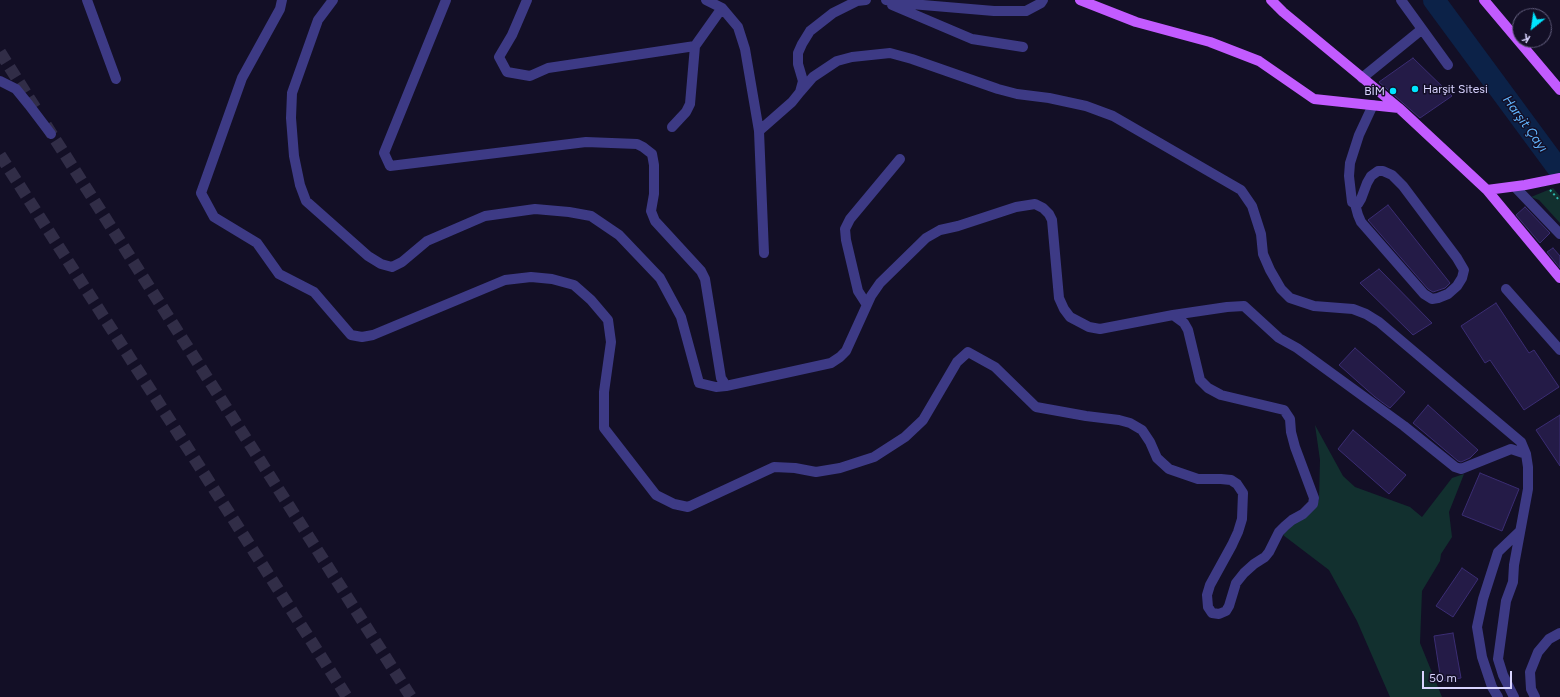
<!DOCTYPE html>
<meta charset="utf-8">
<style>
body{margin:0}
#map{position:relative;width:1560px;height:697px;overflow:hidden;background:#130f26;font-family:Figtree,sans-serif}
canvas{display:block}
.north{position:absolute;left:1512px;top:8px;width:40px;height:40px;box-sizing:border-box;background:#130f26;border:1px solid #625e7d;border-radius:50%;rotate:210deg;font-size:11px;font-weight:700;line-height:16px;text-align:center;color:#d9d4ff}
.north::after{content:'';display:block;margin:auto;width:14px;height:18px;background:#00e5ff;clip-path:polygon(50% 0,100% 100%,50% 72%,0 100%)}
.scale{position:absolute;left:1422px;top:671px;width:90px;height:18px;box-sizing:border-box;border:2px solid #d9d4ff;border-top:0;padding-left:5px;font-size:12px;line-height:14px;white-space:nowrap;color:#d9d4ff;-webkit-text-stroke:3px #130f26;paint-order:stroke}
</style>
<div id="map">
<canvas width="1560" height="697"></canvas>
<div class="north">K</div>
<div class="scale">50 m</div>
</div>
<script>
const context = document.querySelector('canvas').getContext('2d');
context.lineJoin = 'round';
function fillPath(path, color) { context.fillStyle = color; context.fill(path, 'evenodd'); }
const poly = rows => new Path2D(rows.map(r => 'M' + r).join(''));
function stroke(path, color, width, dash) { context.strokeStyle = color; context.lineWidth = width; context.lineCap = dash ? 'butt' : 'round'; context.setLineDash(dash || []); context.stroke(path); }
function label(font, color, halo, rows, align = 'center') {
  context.font = font + ' Figtree,sans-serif'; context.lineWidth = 3; context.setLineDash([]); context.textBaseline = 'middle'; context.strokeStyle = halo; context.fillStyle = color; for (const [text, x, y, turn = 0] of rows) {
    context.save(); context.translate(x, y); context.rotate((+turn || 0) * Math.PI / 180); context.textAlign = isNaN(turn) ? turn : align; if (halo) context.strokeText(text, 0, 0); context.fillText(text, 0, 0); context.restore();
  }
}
const green = poly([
 [1553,188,1560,196,1560,223,1539,200,1531,197],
 [1315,425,1343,476,1355,487,1410,507,1422,517,1452,478,1464,474,1449,512,1452,537,1441,554,1440,561,1422,591,1420,643,1442,697,1390,697,1357,621,1329,570,1283,535,1294,523,1312,511,1319,500,1320,460]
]);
const river = poly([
 [1434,0,1560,171]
]);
const building = poly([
 [1413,58,1452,96,1420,118,1379,82,1413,58],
 [1388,205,1450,283,1445,288,1433,292,1428,289,1368,220,1388,205],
 [1525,207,1550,233,1540,243,1516,215,1525,207],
 [1553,248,1560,256,1560,268,1547,252,1553,248],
 [1379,269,1432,323,1413,335,1360,283,1379,269],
 [1496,303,1529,353,1534,350,1559,387,1524,410,1490,360,1485,363,1461,326,1496,303],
 [1355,348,1405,392,1390,408,1375,397,1339,365,1355,348],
 [1428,405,1478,450,1470,458,1461,462,1458,461,1413,423,1428,405],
 [1560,415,1560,466,1536,430,1560,415],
 [1353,430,1406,475,1389,494,1338,449,1353,430],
 [1480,473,1519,489,1502,531,1462,515,1480,473],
 [1462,568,1478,579,1453,617,1436,606,1462,568],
 [1453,633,1461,678,1441,681,1434,636,1453,633]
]);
const highwayTunnel = poly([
 [0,52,36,109],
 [46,125,411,697],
 [0,155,347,697]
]);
const path = poly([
 [1550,190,1560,201]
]);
const minor = poly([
 [87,0,116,79],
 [282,0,280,9,242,78,201,193,214,217,257,243,279,274,314,292,351,335,362,337,373,335,505,280,531,277,552,279,574,285,591,300,608,320,611,342,604,392,604,428,656,495,674,504,688,507,774,467,795,468,816,472,840,468,874,457,905,437,923,420,957,362,968,352,995,367,1036,407,1086,416,1119,420,1130,423,1142,430,1150,442,1157,458,1169,469,1198,479,1221,479,1231,480,1237,484,1243,493,1242,519,1238,532,1232,545,1210,585,1207,595,1208,607,1212,613,1219,614,1226,611,1229,606,1236,583,1244,573,1254,564,1265,557,1269,552,1279,532,1285,526,1292,520,1303,514,1313,504,1314,498,1295,447,1291,432,1290,419,1284,410,1221,395,1208,388,1200,380,1188,330,1184,323,1173,315,1100,329,1089,327,1070,317,1064,309,1059,298,1052,220,1049,214,1043,208,1035,204,1016,207,958,226,940,230,926,238,880,283,871,296,846,351,840,357,831,363,726,386,716,387,699,383,681,317,660,278,619,235,591,216,569,212,535,209,485,216,427,241,402,262,392,267,381,264,368,256,306,201,300,185,294,156,291,118,292,93,318,20,333,0],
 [446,0,384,153,390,166,586,142,637,144,643,147,652,154,654,165,654,194,651,211,655,221,701,271,705,279,721,378,726,386],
 [527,0,512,35,499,57,507,72,530,76,548,68,695,46,722,8],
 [706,0,722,8,738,27,745,49,759,131,764,253],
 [886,0,911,4,994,11,1026,11,1041,3,1043,0],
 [1401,0,1448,65],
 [892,5,972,39,1023,47],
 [1362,78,1421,30],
 [0,81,16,89,29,105,51,134],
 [800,92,813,77,837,61,852,57,890,53,912,59,998,89,1017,94,1049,98,1086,106,1113,116,1241,190,1252,206,1261,234,1263,254,1270,270,1281,289,1290,298,1314,306,1353,309,1366,314,1379,322,1521,442,1526,454,1528,467,1528,489,1514,565,1513,582,1506,601,1498,659,1503,675,1514,697],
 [672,127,686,112,690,104,695,46],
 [759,131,792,102,800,92,803,81,798,64,798,53,802,44,810,31,833,13,857,1,866,0],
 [1515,187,1560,234],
 [1355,204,1358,215,1361,222,1424,294,1432,299,1438,298,1448,294,1457,286,1462,278,1464,270,1457,258,1403,186,1392,175,1383,171,1378,171,1371,176,1367,183,1361,199,1358,204,1355,204,1352,202,1349,176,1350,163,1359,135,1373,105],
 [1506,289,1560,350],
 [867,305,858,291,846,240,845,229,850,219,900,159],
 [1173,315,1227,307,1244,306,1279,338,1297,348,1404,426,1455,467,1461,469,1511,449,1526,454],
 [1498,697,1492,687,1482,657,1477,627,1483,599,1498,552,1520,531],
 [1535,697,1531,689,1530,672,1538,652,1549,639,1560,633]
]);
const major = poly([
 [1080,0,1136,22,1210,42,1259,61,1314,99,1399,108],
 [1271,0,1283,12,1399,108,1487,190,1525,185,1560,178],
 [1484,0,1560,90],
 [1487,190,1560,278]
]);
const markers = [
 [1415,89,4,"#00e5ff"],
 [1393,91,4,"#00e5ff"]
];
const poiNames = [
 ["Harşit Sitesi",1423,89],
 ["BİM",1385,91,"right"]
];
const waterNames = [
 ["Harşit Çayı",1525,124,54]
];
fillPath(green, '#12302f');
stroke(river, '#0c2248', 22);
fillPath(building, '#241b47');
stroke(building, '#3b2d73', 1);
stroke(highwayTunnel, '#312d47', 12, [12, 6]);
stroke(path, '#2fb8b0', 2, [2, 3]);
stroke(minor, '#3d3a85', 10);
stroke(major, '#c25bff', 10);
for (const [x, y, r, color] of markers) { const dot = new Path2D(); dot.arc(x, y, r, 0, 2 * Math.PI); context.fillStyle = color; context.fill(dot); stroke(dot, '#130f26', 1.5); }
label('12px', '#d9d4ff', '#130f26', poiNames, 'left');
label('italic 13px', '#62b6ff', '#130f26', waterNames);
</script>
